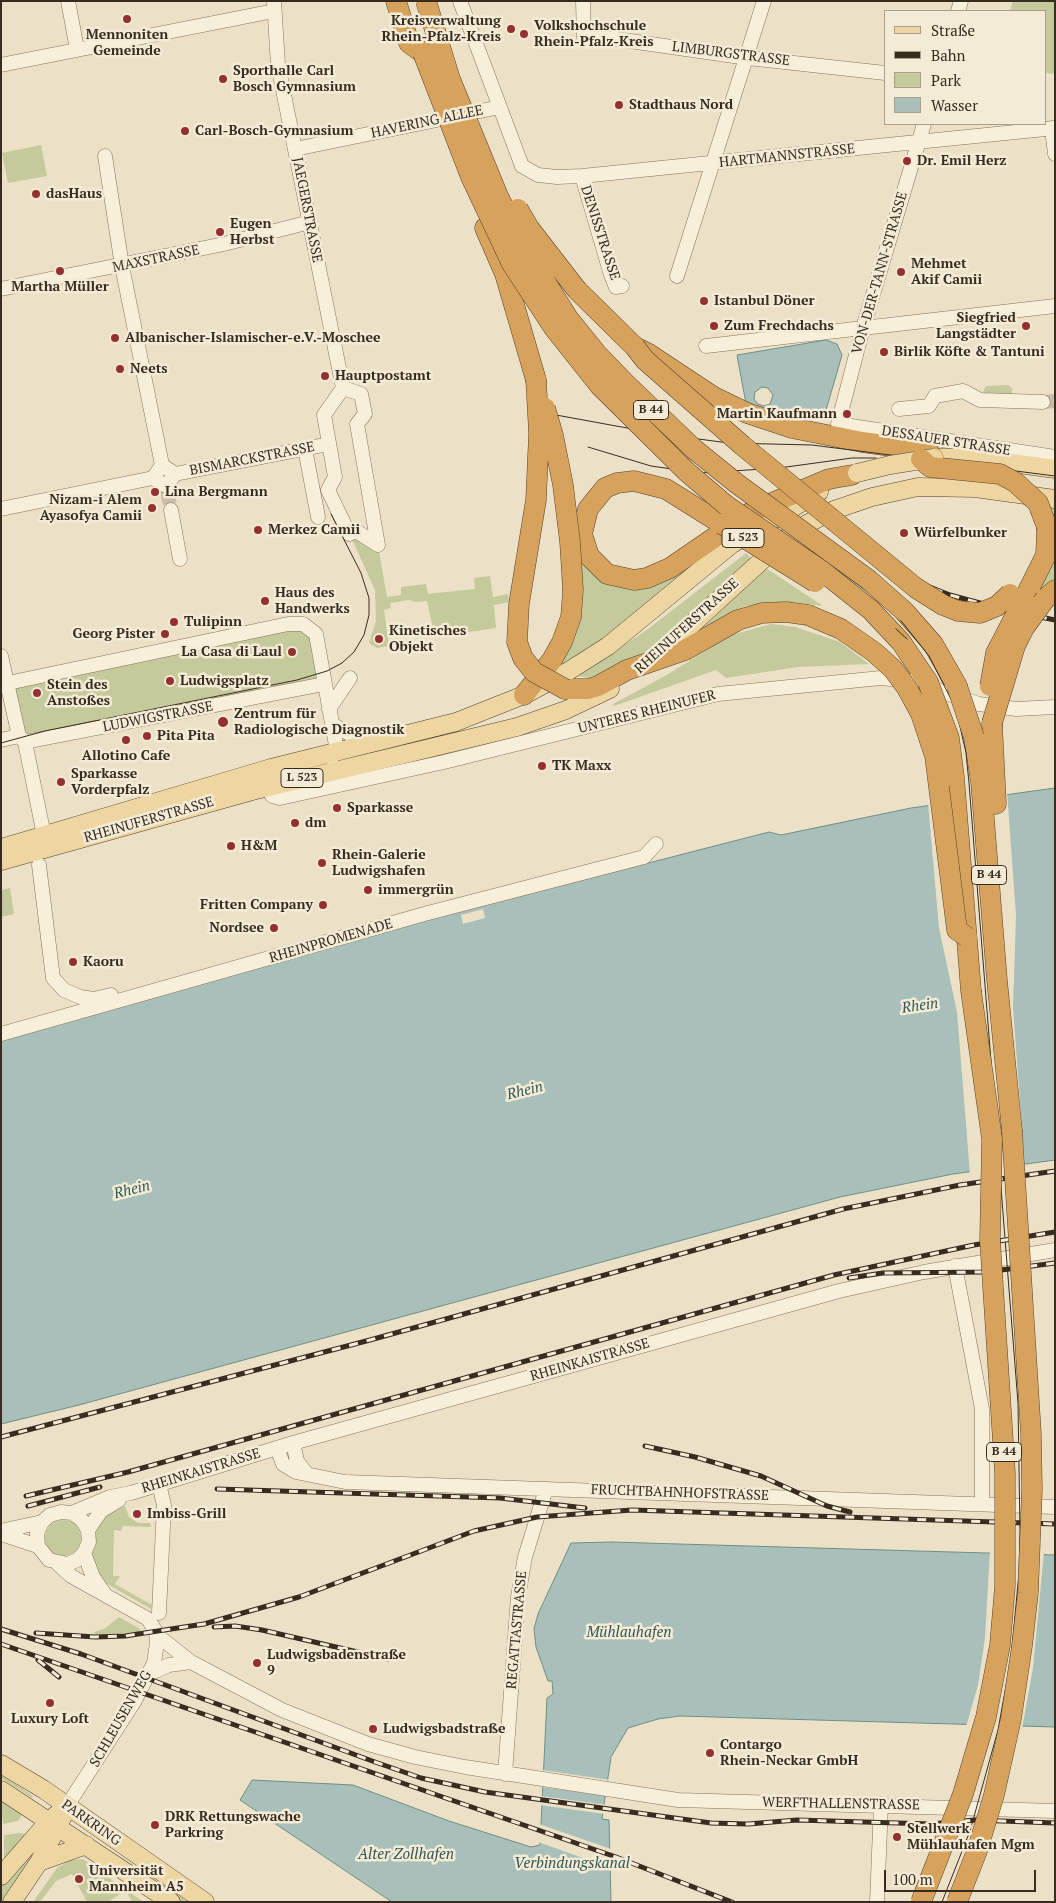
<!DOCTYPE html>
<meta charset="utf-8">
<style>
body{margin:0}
#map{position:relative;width:1056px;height:1903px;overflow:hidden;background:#ece1c7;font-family:"PT Serif",serif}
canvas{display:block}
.frame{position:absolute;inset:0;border:2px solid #382c20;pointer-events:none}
.legend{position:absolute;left:884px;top:10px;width:162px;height:115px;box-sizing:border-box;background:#f4ebd6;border:1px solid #a99f8d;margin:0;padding:6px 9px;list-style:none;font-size:15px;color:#382c20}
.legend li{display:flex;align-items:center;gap:10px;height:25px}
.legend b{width:25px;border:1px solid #a99f8d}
.scale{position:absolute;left:884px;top:1870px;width:152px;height:22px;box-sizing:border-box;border:2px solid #382c20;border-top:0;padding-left:6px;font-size:15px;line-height:18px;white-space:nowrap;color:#382c20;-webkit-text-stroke:4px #f4ebd6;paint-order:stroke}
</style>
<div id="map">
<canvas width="1056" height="1903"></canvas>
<div class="frame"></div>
<ul class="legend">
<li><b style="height:6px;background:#edd6a1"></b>Straße</li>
<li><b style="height:6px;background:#382c20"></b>Bahn</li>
<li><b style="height:14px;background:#c4ca9b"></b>Park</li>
<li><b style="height:14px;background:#a8c0b9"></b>Wasser</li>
</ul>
<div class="scale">100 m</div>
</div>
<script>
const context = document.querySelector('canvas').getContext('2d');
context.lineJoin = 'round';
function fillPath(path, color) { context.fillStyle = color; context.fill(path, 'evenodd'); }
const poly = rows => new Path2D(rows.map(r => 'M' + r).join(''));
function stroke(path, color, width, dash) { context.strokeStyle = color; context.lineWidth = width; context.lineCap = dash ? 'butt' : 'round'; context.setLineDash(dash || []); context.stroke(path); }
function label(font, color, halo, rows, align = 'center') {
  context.font = font + ' "PT Serif",serif'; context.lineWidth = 5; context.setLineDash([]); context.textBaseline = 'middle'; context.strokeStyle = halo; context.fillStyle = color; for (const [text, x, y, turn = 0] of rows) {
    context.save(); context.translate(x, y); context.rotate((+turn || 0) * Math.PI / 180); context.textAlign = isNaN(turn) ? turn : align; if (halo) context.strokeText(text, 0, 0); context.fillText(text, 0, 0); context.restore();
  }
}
const green = poly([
 [1013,1,1055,1,1055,74,1045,73,1045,11,1010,11],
 [41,145,47,176,8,183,2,153],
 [1008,385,1012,388,1012,395,984,395,983,392,986,386],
 [1046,506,1052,506,1055,509,1055,581,1035,601],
 [350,535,378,546,387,597,401,595,401,587,426,584,428,594,475,589,474,578,490,576,493,597,508,594,509,602,494,605,496,628,435,637,427,601,416,602,409,600,390,603,391,608,384,610,389,646,377,648,369,643,376,621,375,590],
 [721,540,615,633,551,673,578,554,615,584],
 [746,553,751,558,659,643,600,680,578,676,648,629],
 [766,568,823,606,793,602,745,606,695,635],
 [771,624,795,627,840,642,869,664,798,667,726,678,716,670,614,706,613,704,665,676,731,635],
 [310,627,324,684,25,742,8,683],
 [431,734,432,739,345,760,344,754],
 [10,888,14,914,1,917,1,890],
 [125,1506,129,1517,138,1523,150,1523,151,1527,123,1526,121,1531,114,1530,113,1576,120,1576,115,1584,152,1605,151,1609,102,1581,90,1556,94,1531,101,1518],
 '45 1538a18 18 0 1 1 36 0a18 18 0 1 1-36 0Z',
 [119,1617,140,1629,140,1632,95,1635,94,1632,104,1629],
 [1,1774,33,1796,32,1798,1,1778],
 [1,1797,24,1812,18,1821,3,1824],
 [81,1832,119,1856,187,1902,181,1902,80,1834],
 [19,1833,27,1834,4,1861,4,1835],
 [40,1842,42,1844,1,1902,1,1885],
 [83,1859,126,1890,144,1902,132,1902,126,1890,108,1902,87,1902,72,1874,56,1881,40,1902,33,1902,57,1868,70,1860]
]);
const water = poly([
 [826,340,837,344,842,355,824,417,749,420,737,355,826,340],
 [762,387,768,388,773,395,770,404,764,406,758,404,754,399,755,392,762,387],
 [1055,788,1055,1160,953,1174,840,1197,79,1405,1,1424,1,1040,419,922,769,832,781,835,911,808,1055,788],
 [611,1542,1055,1555,1055,1727,680,1716,658,1719,628,1728,611,1757,602,1819,609,1820,611,1902,392,1902,240,1800,252,1780,353,1785,449,1821,531,1847,540,1845,547,1698,553,1694,552,1681,548,1681,536,1647,534,1629,538,1614,571,1543,611,1542]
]);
const pier = poly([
 [1007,791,1016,916,1013,1008,1025,1167,970,1174,957,1012,939,928,928,803],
 [483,909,485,918,463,924,461,915],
 [990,1550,1044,1552,1033,1668,1022,1729,966,1727,978,1685,985,1638],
 [542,1770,610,1780,608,1796,541,1787],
 [541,1796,607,1805,605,1814,540,1805],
 [539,1824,611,1849,611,1868,538,1842]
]);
const minorTunnel = poly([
 [1043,402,1055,401],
 [167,490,171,510]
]);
const minor = poly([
 [68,1,77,49],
 [274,1,278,65,343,388],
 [460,1,522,166,538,175,557,177,582,176,1055,128],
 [583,1,584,38,616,39,748,58,885,73],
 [958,11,961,1],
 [1,65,274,11],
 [924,124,863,328,838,424,1055,457],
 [1052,128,1055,154],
 [295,149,500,107],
 [105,156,122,266,162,465],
 [582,176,611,275,616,287,622,286],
 [677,276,764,1],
 [1,289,224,244,310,222],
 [706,346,1055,306],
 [343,388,361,394,365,414,357,424,378,545,356,531,349,534,328,490,335,477,324,415,343,388],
 [899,409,929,406,935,396,963,391,980,400,1043,402],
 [305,449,318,517],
 [175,474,166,486,153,478,162,465,175,474,329,444],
 [1,509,153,478],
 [171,510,180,559],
 [1,656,19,736,25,742,46,845],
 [8,683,288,624,303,624,316,634,337,751,331,758],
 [329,709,350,678],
 [332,724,353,736,371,743],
 [1,740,19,736],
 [25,742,324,684],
 [254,788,260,780,294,771],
 [272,796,280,798,444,762,718,694,881,678,910,681,979,704,1016,709,1055,707],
 [39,865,53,978,64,990,80,997,94,999,111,995],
 [1,1034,428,913,644,857,656,844],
 [955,1266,982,1409,982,1504],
 [293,1443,297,1461,307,1474],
 [277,1448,283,1464,296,1472,345,1482,1055,1507],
 [159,1484,164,1505,159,1613],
 [72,1513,110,1497,131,1493,293,1443,839,1291,924,1272,1055,1250],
 [88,1530,101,1511,119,1500],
 [1,1531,42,1522,50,1515,61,1512,72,1513,82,1520,88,1530,89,1542,84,1553,77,1560,68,1564,49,1560,38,1546,37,1533,42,1522],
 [1,1534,38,1546],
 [84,1553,93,1577,104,1593],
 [58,1564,71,1576,148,1619,156,1632,157,1643,154,1663,134,1702,67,1806],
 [157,1635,191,1662,282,1710,368,1744,415,1757,465,1767,678,1800,1055,1811],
 [149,1674,169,1665,191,1662],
 [505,1774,518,1597,525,1557,546,1489],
 [877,1902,881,1804]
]);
const major = poly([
 [934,458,975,458,1055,469],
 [654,659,783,541,807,524,834,510,872,497,918,487,975,488,1055,499],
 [1,848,271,768,456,722,524,695,567,672,608,646,732,544,819,492],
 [1,861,252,791,517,727,566,710,610,689],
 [1,1764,43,1789,205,1902],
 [1,1790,171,1902],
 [39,1862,86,1845],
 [1,1876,42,1829,57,1814],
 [12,1902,39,1862,63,1816]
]);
const highway = poly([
 [396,1,409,43,423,53],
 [485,228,505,274,536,380],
 [577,290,635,347,649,354,714,397,747,413,792,428,862,442,927,451,934,458],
 [722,524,666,489,634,481,617,483,605,488,588,509,582,534,589,556,607,574,634,580,647,578,670,568,753,511,829,479,852,475],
 [1024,599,1046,555,1047,527],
 [1045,599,1055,590],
 [904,611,933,644,957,686],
 [886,626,901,642,928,682],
 [565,689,588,689,598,686,627,670,685,650,738,620,762,613,786,612,808,615],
 [524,695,552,660,562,642,571,617,573,590],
 [992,723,996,804],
 [974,737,981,782,997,980,1012,1131],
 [954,777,971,991]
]);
const tram = poly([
 [556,415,660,434,729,443,812,445,1055,476],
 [588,447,651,466,700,473,779,468,852,458,876,458],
 [821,557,877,599,902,622,929,656,952,701,959,722,966,753,969,783,1018,1403,1020,1532,1019,1573,1011,1658,998,1730,970,1831,942,1902],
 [817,565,871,606,907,639],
 [1,743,45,731,297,680,327,671,342,663,354,652,364,635,369,615,369,598,361,573,331,514]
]);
const rail = poly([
 [917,582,950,595,1006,610,1055,620],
 [849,1278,883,1273,986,1272,1055,1263],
 [1,1437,370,1340,843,1209,960,1185,1055,1171],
 [645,1446,695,1457,761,1476,827,1506,850,1512],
 [217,1489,500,1498,585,1508],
 [26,1496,128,1472,834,1275,974,1245,1055,1232],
 [28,1506,100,1487],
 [214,1627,235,1626,262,1630,388,1659],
 [1,1629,81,1654,375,1762,421,1778,485,1792,711,1823,748,1824,797,1820,931,1824,975,1820,1055,1823],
 [36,1633,95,1637,125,1636,204,1624,299,1597,474,1531,537,1517,632,1510,1055,1524],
 [1,1644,616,1857,732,1902],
 [38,1660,59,1677]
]);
const majorBridge = poly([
 [857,473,890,465,934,458]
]);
const highwayBridge = poly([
 [426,1,450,79,498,196,523,246,568,318,597,354,625,383,694,449,736,483,869,580,904,611],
 [423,53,471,177,512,264,554,328,600,386,687,472,727,506,822,571,871,610,886,626],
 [518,209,529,228,577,290],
 [635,347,645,360,743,446,916,588,943,605,958,611,980,613,997,606,1010,594],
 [536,380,539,433,536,500,519,604,517,642,523,658,534,672,565,689],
 [545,408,553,435,563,485,570,542,573,590],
 [921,459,930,467,1000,474,1015,482,1038,503,1047,527],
 [722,524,815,582],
 [808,615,841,629,874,652,893,669,907,688,921,714,935,756,957,930,967,937],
 [928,682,949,738,954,777],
 [957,686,974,737],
 [990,686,996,653,1024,599],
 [992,723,1015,646,1024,628,1045,599],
 [921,1902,963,1794,986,1717,1000,1645,1005,1586,1005,1473,990,1240,992,1139,971,991],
 [957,1902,977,1851,994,1795,1011,1719,1022,1646,1028,1593,1032,1489,1031,1434,1012,1131]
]);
const markers = [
 [127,19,5,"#933030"],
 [511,29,5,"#933030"],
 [524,34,5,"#933030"],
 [223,79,5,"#933030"],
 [619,105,5,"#933030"],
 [185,131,5,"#933030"],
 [907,161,5,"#933030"],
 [36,194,5,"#933030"],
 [220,232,5,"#933030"],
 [60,271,5,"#933030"],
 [901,272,5,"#933030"],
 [704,301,5,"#933030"],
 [714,326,5,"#933030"],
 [1026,326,5,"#933030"],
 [115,338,5,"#933030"],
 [884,352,5,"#933030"],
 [120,369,5,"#933030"],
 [325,376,5,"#933030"],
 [847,414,5,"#933030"],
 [155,492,5,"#933030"],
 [152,508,5,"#933030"],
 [258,530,5,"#933030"],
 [904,533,5,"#933030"],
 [265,601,5,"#933030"],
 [174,622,5,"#933030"],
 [165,634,5,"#933030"],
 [379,639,5,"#933030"],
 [292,652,5,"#933030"],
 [170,681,5,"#933030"],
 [37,693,5,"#933030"],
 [223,722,6,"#933030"],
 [147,736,5,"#933030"],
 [126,740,5,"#933030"],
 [542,766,5,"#933030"],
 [61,782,5,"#933030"],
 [337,808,5,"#933030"],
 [295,823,5,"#933030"],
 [231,846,5,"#933030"],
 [322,863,5,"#933030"],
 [368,890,5,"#933030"],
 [323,905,5,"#933030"],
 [274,928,5,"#933030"],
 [73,962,5,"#933030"],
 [137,1514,5,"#933030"],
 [257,1663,5,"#933030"],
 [50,1703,5,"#933030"],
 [373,1729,5,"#933030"],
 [710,1753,5,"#933030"],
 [155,1825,5,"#933030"],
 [897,1837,5,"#933030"],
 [79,1879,5,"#933030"]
];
const shields = [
 [651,410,35],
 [743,538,42],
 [302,778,42],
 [989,875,35],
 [1004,1452,35]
];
const shieldNames = [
 ["B 44",651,410],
 ["L 523",743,538],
 ["L 523",302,778],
 ["B 44",989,875],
 ["B 44",1004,1452]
];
const poiNames = [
 ["Kreisverwaltung",501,21,"right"],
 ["Rhein-Pfalz-Kreis",501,37,"right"],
 ["Volkshochschule",534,26],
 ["Rhein-Pfalz-Kreis",534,42],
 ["Mennoniten",127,35,"center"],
 ["Gemeinde",127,51,"center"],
 ["Sporthalle Carl",233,71],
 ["Bosch Gymnasium",233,87],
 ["Stadthaus Nord",629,105],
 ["Carl-Bosch-Gymnasium",195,131],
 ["Dr. Emil Herz",917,161],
 ["dasHaus",46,194],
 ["Eugen",230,224],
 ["Herbst",230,240],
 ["Mehmet",911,264],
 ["Akif Camii",911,280],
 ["Martha Müller",60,287,"center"],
 ["Istanbul Döner",714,301],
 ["Siegfried",1016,318,"right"],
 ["Langstädter",1016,334,"right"],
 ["Zum Frechdachs",724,326],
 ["Albanischer-Islamischer-e.V.-Moschee",125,338],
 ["Birlik Köfte & Tantuni",894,352],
 ["Neets",130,369],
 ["Hauptpostamt",335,376],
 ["Martin Kaufmann",837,414,"right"],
 ["Lina Bergmann",165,492],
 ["Nizam-i Alem",142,500,"right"],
 ["Ayasofya Camii",142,516,"right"],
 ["Merkez Camii",268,530],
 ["Würfelbunker",914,533],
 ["Haus des",275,593],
 ["Handwerks",275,609],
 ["Tulipinn",184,622],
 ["Kinetisches",389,631],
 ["Objekt",389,647],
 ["Georg Pister",155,634,"right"],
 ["La Casa di Laul",282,652,"right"],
 ["Ludwigsplatz",180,681],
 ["Stein des",47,685],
 ["Anstoßes",47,701],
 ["Zentrum für",234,714],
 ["Radiologische Diagnostik",234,730],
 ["Pita Pita",157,736],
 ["Allotino Cafe",126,756,"center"],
 ["TK Maxx",552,766],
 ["Sparkasse",71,774],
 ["Vorderpfalz",71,790],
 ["Sparkasse",347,808],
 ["dm",305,823],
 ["H&M",241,846],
 ["Rhein-Galerie",332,855],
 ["Ludwigshafen",332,871],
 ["immergrün",378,890],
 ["Fritten Company",313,905,"right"],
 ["Nordsee",264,928,"right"],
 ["Kaoru",83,962],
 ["Imbiss-Grill",147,1514],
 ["Ludwigsbadenstraße",267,1655],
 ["9",267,1671],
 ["Luxury Loft",50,1719,"center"],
 ["Ludwigsbadstraße",383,1729],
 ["Contargo",720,1745],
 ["Rhein-Neckar GmbH",720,1761],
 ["DRK Rettungswache",165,1817],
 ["Parkring",165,1833],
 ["Stellwerk",907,1829],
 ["Mühlauhafen Mgm",907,1845],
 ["Universität",89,1871],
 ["Mannheim A5",89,1887]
];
const streetNames = [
 ["LIMBURGSTRASSE",731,54,7],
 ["HAVERING ALLEE",427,122,-12],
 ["HARTMANNSTRASSE",787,156,-6],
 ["JAEGERSTRASSE",307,210,79],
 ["DENISSTRASSE",600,233,72],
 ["MAXSTRASSE",156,259,-12],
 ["VON-DER-TANN-STRASSE",880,273,-74],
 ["DESSAUER STRASSE",946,441,9],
 ["BISMARCKSTRASSE",252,459,-11],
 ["RHEINUFERSTRASSE",687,626,-42],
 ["UNTERES RHEINUFER",647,712,-14],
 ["LUDWIGSTRASSE",158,717,-11],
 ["RHEINUFERSTRASSE",149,820,-16],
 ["RHEINPROMENADE",331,941,-16],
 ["RHEINKAISTRASSE",590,1360,-16],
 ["RHEINKAISTRASSE",201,1471,-17],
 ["FRUCHTBAHNHOFSTRASSE",680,1493,2],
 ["REGATTASTRASSE",517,1630,-85],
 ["SCHLEUSENWEG",121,1719,-60],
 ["WERFTHALLENSTRASSE",841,1804,1],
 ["PARKRING",91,1823,35]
];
const waterNames = [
 ["Rhein",920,1006,-8],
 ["Rhein",525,1091,-14],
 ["Rhein",132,1190,-14],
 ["Mühlauhafen",629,1633],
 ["Alter Zollhafen",406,1855],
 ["Verbindungskanal",572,1864]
];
fillPath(green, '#c4ca9b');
fillPath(water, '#a8c0b9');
stroke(water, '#6f8e86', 1);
fillPath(pier, '#ece1c7');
stroke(minorTunnel, '#c8bda6', 14, [14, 7]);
stroke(minor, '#87735d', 15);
stroke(major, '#554231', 19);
stroke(highway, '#554231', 21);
stroke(minor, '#f7efd9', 14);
stroke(major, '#edd6a1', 18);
stroke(highway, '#d6a25c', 20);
stroke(tram, '#382c20', 1);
stroke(rail, '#382c20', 5);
stroke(rail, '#f4ebd6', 3, [9]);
stroke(majorBridge, '#554231', 19, []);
stroke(highwayBridge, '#554231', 21, []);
stroke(majorBridge, '#edd6a1', 18);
stroke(highwayBridge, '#d6a25c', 20);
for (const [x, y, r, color] of markers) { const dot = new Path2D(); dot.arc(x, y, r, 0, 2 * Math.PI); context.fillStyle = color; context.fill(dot); stroke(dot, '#f4ebd6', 2); }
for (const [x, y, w] of shields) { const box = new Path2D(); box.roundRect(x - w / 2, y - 9.5, w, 19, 4); context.fillStyle = '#f4ebd6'; context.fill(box); stroke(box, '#382c20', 1); }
label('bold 12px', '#382c20', null, shieldNames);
label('bold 14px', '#382c20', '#f4ebd6', poiNames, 'left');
label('14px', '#382c20', '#f4ebd6', streetNames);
label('italic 15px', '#305754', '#f4ebd6', waterNames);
</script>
